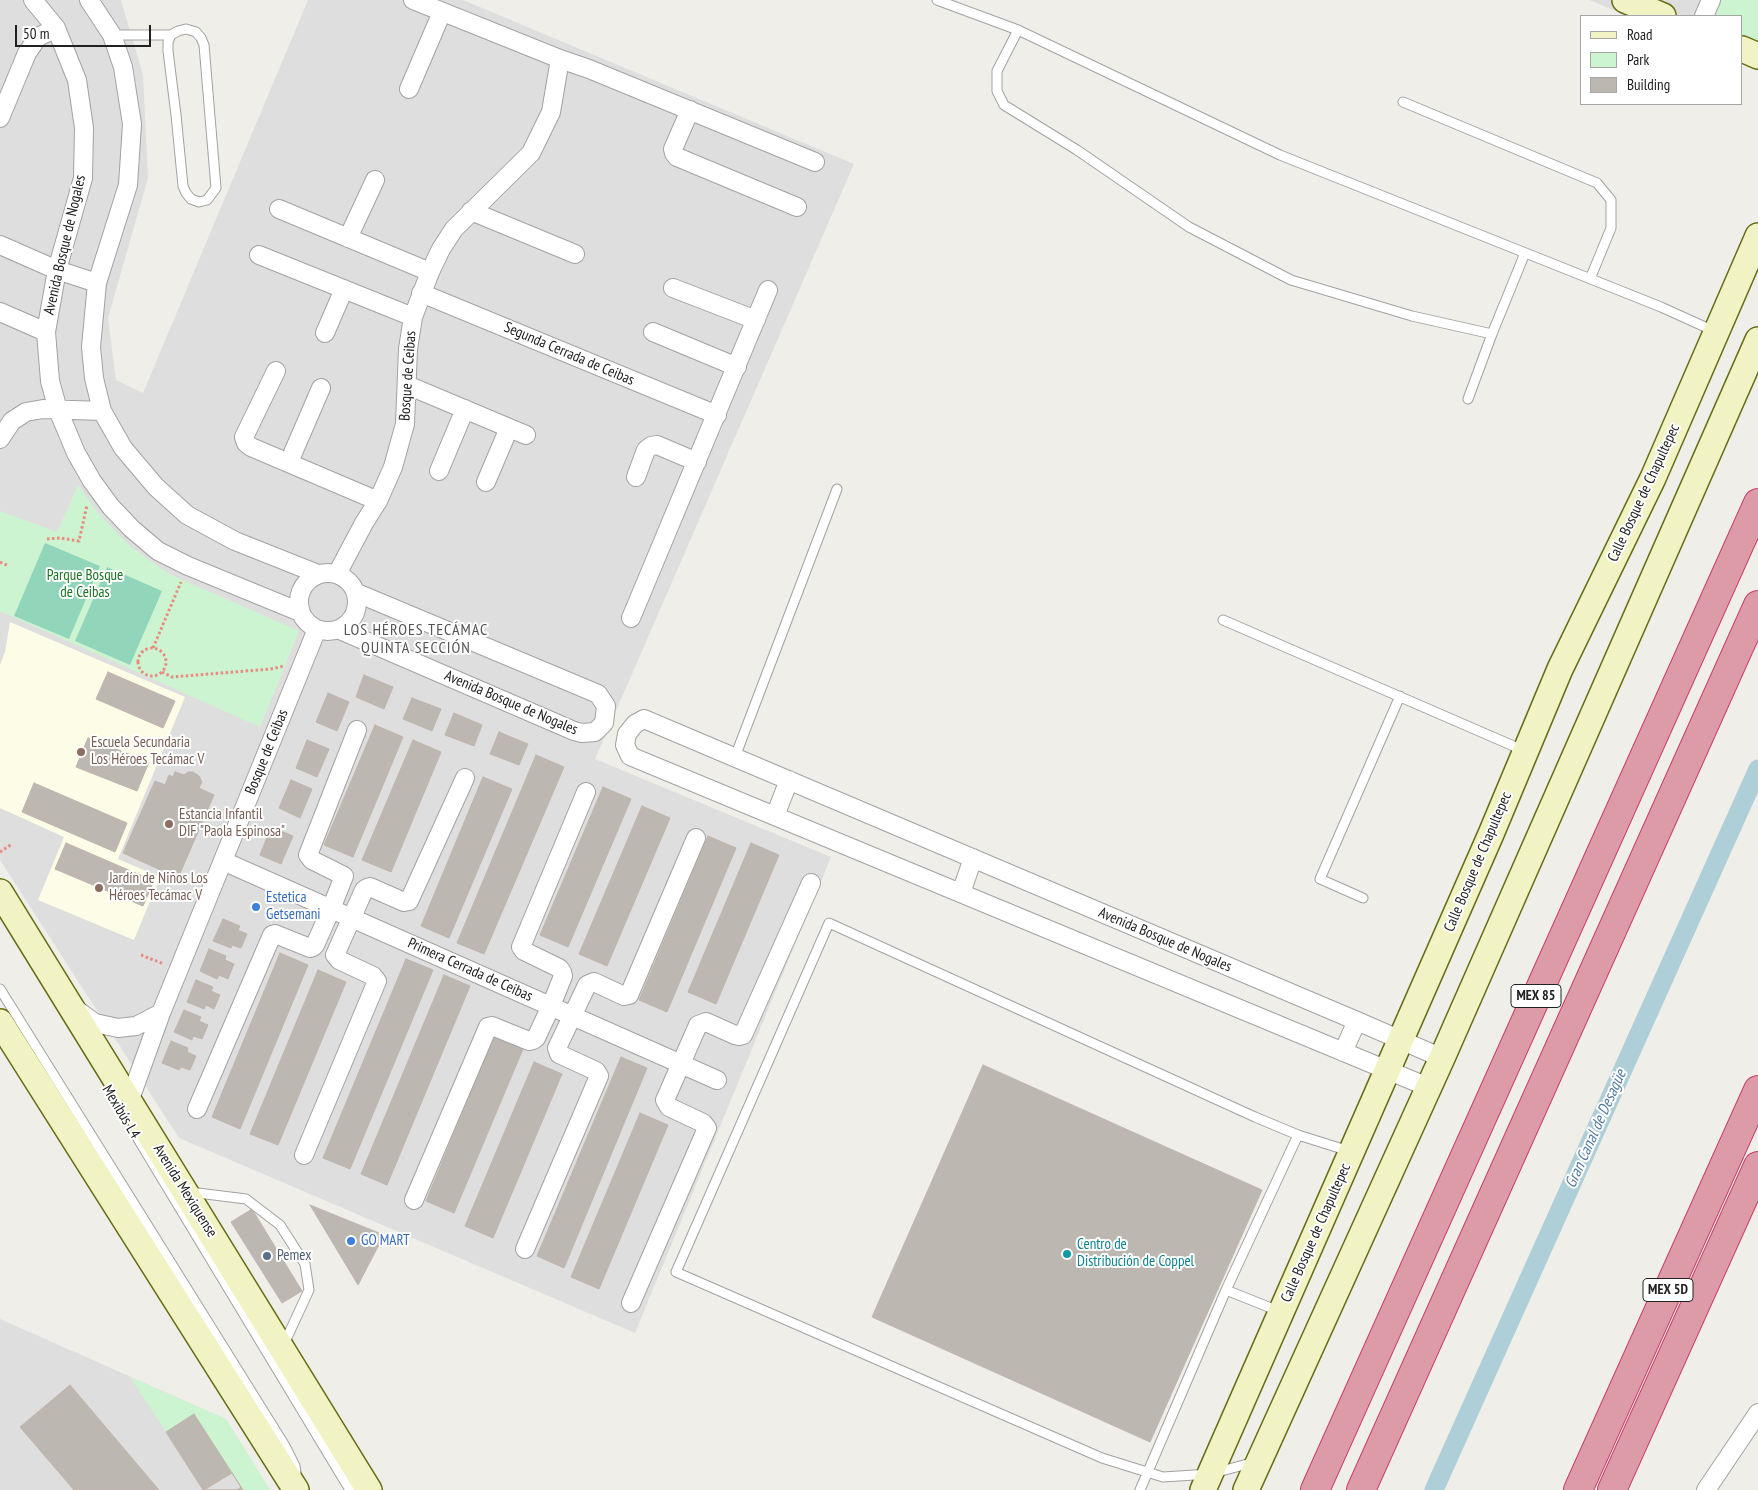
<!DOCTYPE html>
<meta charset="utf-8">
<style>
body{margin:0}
#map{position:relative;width:1758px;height:1490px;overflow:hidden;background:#f0eee9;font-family:"PT Sans Narrow",sans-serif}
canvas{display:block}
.legend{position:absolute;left:1580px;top:15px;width:162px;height:90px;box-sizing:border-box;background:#fff;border:1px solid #a6a6a6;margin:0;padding:6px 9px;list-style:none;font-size:15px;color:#212121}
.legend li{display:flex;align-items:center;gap:10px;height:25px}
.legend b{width:25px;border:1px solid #a6a6a6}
.scale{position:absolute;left:15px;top:25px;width:136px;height:22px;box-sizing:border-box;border:2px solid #212121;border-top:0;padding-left:6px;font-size:15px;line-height:18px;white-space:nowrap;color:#212121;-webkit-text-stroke:4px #fff;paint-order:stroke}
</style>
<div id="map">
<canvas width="1758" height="1490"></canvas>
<ul class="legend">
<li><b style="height:6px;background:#f1f3c5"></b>Road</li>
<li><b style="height:14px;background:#cdf4d0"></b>Park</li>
<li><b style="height:14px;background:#bdb7b2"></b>Building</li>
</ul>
<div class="scale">50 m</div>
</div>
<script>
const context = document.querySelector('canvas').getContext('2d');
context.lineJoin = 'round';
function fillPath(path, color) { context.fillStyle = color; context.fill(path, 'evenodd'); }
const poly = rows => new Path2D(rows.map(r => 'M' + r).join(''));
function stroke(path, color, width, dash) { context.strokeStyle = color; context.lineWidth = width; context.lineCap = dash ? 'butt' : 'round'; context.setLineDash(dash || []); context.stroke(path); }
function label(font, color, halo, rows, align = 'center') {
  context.font = font + ' "PT Sans Narrow",sans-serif'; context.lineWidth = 4; context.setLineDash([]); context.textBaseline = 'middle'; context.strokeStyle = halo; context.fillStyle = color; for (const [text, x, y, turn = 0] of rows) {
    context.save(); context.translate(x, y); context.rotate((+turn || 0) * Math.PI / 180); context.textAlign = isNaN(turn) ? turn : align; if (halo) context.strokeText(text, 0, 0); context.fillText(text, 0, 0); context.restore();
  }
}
const residential = poly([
 [0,0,121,0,143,75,148,178,108,318,116,380,143,393,308,0,463,0,854,164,595,759,831,857,635,1333,179,1138,0,860],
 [1589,0,1758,0,1758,71,1742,64,1742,16,1628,16],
 [0,1319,226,1419,270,1490,0,1490]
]);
const education = poly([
 [10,622,185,697,118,859,160,877,134,940,38,900,64,837,0,808,0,665,5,652]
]);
const park = poly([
 [1722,0,1758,0,1758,48,1742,41,1742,16,1715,16],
 [78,485,98,513,131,547,169,574,299,631,260,727,0,611,0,511,57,532],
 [130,1377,226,1419,270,1490,243,1490,194,1415,166,1432]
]);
const pitch = poly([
 [45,543,100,566,69,639,14,616],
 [107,567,162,591,130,665,75,641]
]);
const canal = poly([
 [1434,1490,1758,769]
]);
const building = poly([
 [108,672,175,701,163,728,96,699,108,672],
 [364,675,393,687,384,709,356,697,364,675],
 [328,693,349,702,337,731,316,722,328,693],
 [412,698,441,709,432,731,403,719,412,698],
 [454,713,482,725,474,746,445,735,454,713],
 [375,725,403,737,353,857,324,845,375,725],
 [499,732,528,744,519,765,490,754,499,732],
 [88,738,149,762,137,791,76,767,88,738],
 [307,740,329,749,317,777,296,768,307,740],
 [413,740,441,752,391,872,362,860,413,740],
 [536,755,564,767,484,954,457,943,536,755],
 [175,772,184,775,188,772,193,772,199,776,202,782,199,788,214,795,178,878,123,853,155,781,165,785,169,775,173,777,175,772],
 [483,777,512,789,449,938,421,926,483,777],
 [291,780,312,789,300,818,279,808,291,780],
 [34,783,127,823,115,852,22,812,34,783],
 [603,787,631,799,568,947,540,935,603,787],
 [642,806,670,818,607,966,579,954,642,806],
 [271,827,293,836,281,864,260,855,271,827],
 [708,836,736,848,667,1012,639,1000,708,836],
 [66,843,154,881,143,906,55,869,66,843],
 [751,843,779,855,716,1004,688,992,751,843],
 [223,919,240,926,238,930,247,934,241,948,232,945,231,948,213,941,223,919],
 [209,949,226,956,225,960,234,964,228,979,219,975,217,979,200,971,209,949],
 [280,953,308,965,240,1129,212,1117,280,953],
 [406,959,433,970,350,1169,323,1158,406,959],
 [318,970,346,982,278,1145,250,1134,318,970],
 [444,975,470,986,387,1185,361,1174,444,975],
 [196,980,213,987,211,991,220,995,214,1009,206,1005,204,1009,187,1002,196,980],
 [184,1010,201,1017,199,1021,208,1025,202,1039,193,1036,192,1040,174,1032,184,1010],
 [494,1037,523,1049,454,1213,426,1201,494,1037],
 [171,1041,188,1048,187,1052,196,1056,190,1070,181,1067,179,1070,162,1063,171,1041],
 [621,1057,647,1068,564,1268,537,1256,621,1057],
 [534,1062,562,1074,493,1238,465,1226,534,1062],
 [983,1065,1262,1190,1150,1442,872,1317,983,1065],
 [640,1113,668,1125,599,1289,571,1277,640,1113],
 [310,1205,384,1235,358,1285,310,1205],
 [252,1209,302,1291,282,1303,231,1222,252,1209],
 [70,1385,159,1490,74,1490,20,1427,70,1385],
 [194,1414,232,1473,243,1490,203,1490,166,1432,194,1414],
 [232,1473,241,1487,237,1490,204,1490,232,1473]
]);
const path = poly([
 [47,539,60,538,79,541,87,505],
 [0,562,9,566],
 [153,648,181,582],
 '138 662a14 14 0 1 1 28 0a14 14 0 1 1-28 0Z',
 [162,672,172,677,271,669,284,666],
 [0,852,12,844],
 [141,955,164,964]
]);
const lane = poly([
 [937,0,1018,30,1280,155,1661,307,1714,331],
 [1018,30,997,71,997,91,1004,105,1077,150,1189,227,1291,280,1412,316,1492,334],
 [112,35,171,35,178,31,186,29,196,32,201,38,204,45,216,188,207,200,199,202,191,199,186,193,183,186,176,115,168,51,168,42,171,35],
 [1403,102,1597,183,1611,200,1611,228,1590,279],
 [1468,399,1492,334,1525,253],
 [1223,620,1525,751],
 [735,757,837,489],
 [1363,898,1320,879,1400,696],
 [0,989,285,1446,295,1466,296,1472],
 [138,1139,350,1490],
 [190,1192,246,1199,280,1225,305,1264,309,1290,284,1344],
 [1226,1290,1281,1312],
 [1255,1462,1210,1474,1163,1477,1102,1458,676,1272,829,923,1255,1117,1298,1135],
 [1140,1490,1226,1290,1298,1135,1349,1151]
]);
const street = poly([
 [33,0,56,28,77,80,84,128,83,178,57,270,46,332,50,381,58,410,76,453,92,481,111,507,132,529,158,551,188,566,300,612],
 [89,0,112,35,123,67,132,124,128,185,97,283,91,347,94,378,102,411,123,448,156,487,187,515,235,541,318,574],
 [413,0,560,59,589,69,815,162],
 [1704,16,1711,0],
 [409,89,442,12],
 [690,110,673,149,674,153,677,157,797,207],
 [0,118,27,53,38,37,56,28],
 [279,209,430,272],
 [471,211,575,254],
 [348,238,375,180],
 [0,245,57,270,97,283],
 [259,255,413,317],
 [673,288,756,320],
 [421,293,717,415],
 [0,312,46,332],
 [653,332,737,367],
 [325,333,344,289],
 [276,371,244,437,246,443,251,447,378,501],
 [407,385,526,435],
 [0,439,12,421,26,412,43,409,102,411],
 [289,462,321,388],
 [439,471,465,409],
 [636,477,646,450,651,446,657,445,697,462],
 [486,482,509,428],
 '299 602a29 29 0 1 1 58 0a29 29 0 1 1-58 0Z',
 [337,574,364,523,378,501,393,467,405,424,408,349,413,317,430,272,441,249,454,229,531,153,551,112,560,59],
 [631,618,768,290],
 [340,630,574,731,582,733,595,732,604,723,606,706,598,694,357,593],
 [775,816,789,780],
 [223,861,717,1080],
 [961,893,973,858],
 [77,1010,95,1023,118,1028,136,1026,161,1013],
 [1343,1052,1357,1021],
 [1428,1087,630,756,625,745,627,734,635,724,644,719,1357,1021,1442,1058],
 [129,1102,161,1013,317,629],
 [197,1109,272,935,275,934,310,948,313,947,315,945,331,909,344,876,312,860,308,855,357,730],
 [304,1155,377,981,373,976,339,960,335,955,364,890,367,888,370,887,404,902,409,901,465,778],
 [414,1200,488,1027,492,1026,529,1041,533,1040,536,1038,551,1006,563,976,562,972,559,968,524,951,521,947,586,792],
 [525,1249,599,1076,596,1071,559,1054,557,1048,587,985,594,982,624,996,629,995,696,838],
 [631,1303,707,1128,703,1123,669,1107,665,1100,698,1025,706,1022,735,1035,739,1036,743,1035,811,883],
 [1706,1490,1758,1413]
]);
const secondary = poly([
 [1625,0,1663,16],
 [1742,49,1758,56],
 [0,892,369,1490],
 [0,1022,296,1490],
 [1203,1490,1491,834,1560,669,1653,478,1758,236],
 [1246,1490,1442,1058,1758,340]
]);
const highway = poly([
 [1315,1490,1758,503],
 [1361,1490,1758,605],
 [1578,1490,1758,1090],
 [1612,1490,1758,1166]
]);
const markers = [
 [81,752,5,"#8d6e63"],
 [169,824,5,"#8d6e63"],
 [99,888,5,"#8d6e63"],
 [256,907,5,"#3f7fe0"],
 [351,1241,5,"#3f7fe0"],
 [1067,1254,5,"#0f9aa8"],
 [267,1256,5,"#5c6f8a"]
];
const shields = [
 [1536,996,50],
 [1668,1290,50]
];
const shieldNames = [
 ["MEX 85",1536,996],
 ["MEX 5D",1668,1290]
];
const streetNames = [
 ["Avenida Bosque de Nogales",65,245,-77],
 ["Segunda Cerrada de Ceibas",569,354,23],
 ["Bosque de Ceibas",408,376,-86],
 ["Calle Bosque de Chapultepec",1644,493,-65],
 ["Avenida Bosque de Nogales",511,703,23],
 ["Bosque de Ceibas",267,752,-68],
 ["Calle Bosque de Chapultepec",1478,862,-67],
 ["Avenida Bosque de Nogales",1165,940,23],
 ["Primera Cerrada de Ceibas",470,970,24],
 ["Mexibús L4",121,1112,59],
 ["Avenida Mexiquense",185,1191,58],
 ["Calle Bosque de Chapultepec",1316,1233,-66]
];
const parkNames = [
 ["Parque Bosque",85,576],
 ["de Ceibas",85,593]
];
const educationNames = [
 ["Escuela Secundaria",91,743],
 ["Los Héroes Tecámac V",91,760],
 ["Estancia Infantil",179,815],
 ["DIF \"Paola Espinosa\"",179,832],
 ["Jardín de Niños Los",109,879],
 ["Héroes Tecámac V",109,896]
];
const shopNames = [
 ["Estetica",266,898],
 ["Getsemani",266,915],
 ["GO MART",361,1241]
];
const cultureNames = [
 ["Centro de",1077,1245],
 ["Distribución de Coppel",1077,1262]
];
const serviceNames = [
 ["Pemex",277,1256]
];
const neighbourhoodNames = [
 ["LOS HÉROES TECÁMAC",416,630],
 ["QUINTA SECCIÓN",416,648]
];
const waterNames = [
 ["Gran Canal de Desagüe",1596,1129,-66]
];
fillPath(residential, '#dfdede');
fillPath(education, '#fcfce7');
fillPath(park, '#cdf4d0');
fillPath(pitch, '#91d5bb');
stroke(canal, '#afcfd8', 19);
fillPath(building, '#bdb7b2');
stroke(building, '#c0b5ad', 1);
stroke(lane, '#a2a2a2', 11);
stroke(street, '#a2a2a2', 20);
stroke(secondary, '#646d13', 28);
stroke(highway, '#c73e6d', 30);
stroke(path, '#ea8b81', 3, [2.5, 2.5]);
stroke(lane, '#fff', 9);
stroke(street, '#fff', 18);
stroke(secondary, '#f1f3c5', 25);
stroke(highway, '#dd9ba7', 28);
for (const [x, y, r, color] of markers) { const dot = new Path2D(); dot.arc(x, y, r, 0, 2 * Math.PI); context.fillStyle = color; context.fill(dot); stroke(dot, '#fff', 2); }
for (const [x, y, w] of shields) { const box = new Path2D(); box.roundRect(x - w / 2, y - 11.5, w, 23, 4); context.fillStyle = '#fff'; context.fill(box); stroke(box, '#212121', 1); }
label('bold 14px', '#212121', null, shieldNames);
label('15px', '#212121', '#fff', streetNames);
label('15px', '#1a7521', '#fff', parkNames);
label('15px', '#785e54', '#fff', educationNames, 'left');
label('15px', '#366cbe', '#fff', shopNames, 'left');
label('15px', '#0d838f', '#fff', cultureNames, 'left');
label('15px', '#4e5e75', '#fff', serviceNames, 'left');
context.letterSpacing = '1px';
label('16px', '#545454', '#fff', neighbourhoodNames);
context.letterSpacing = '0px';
label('italic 16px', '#547a9f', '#fff', waterNames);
</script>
